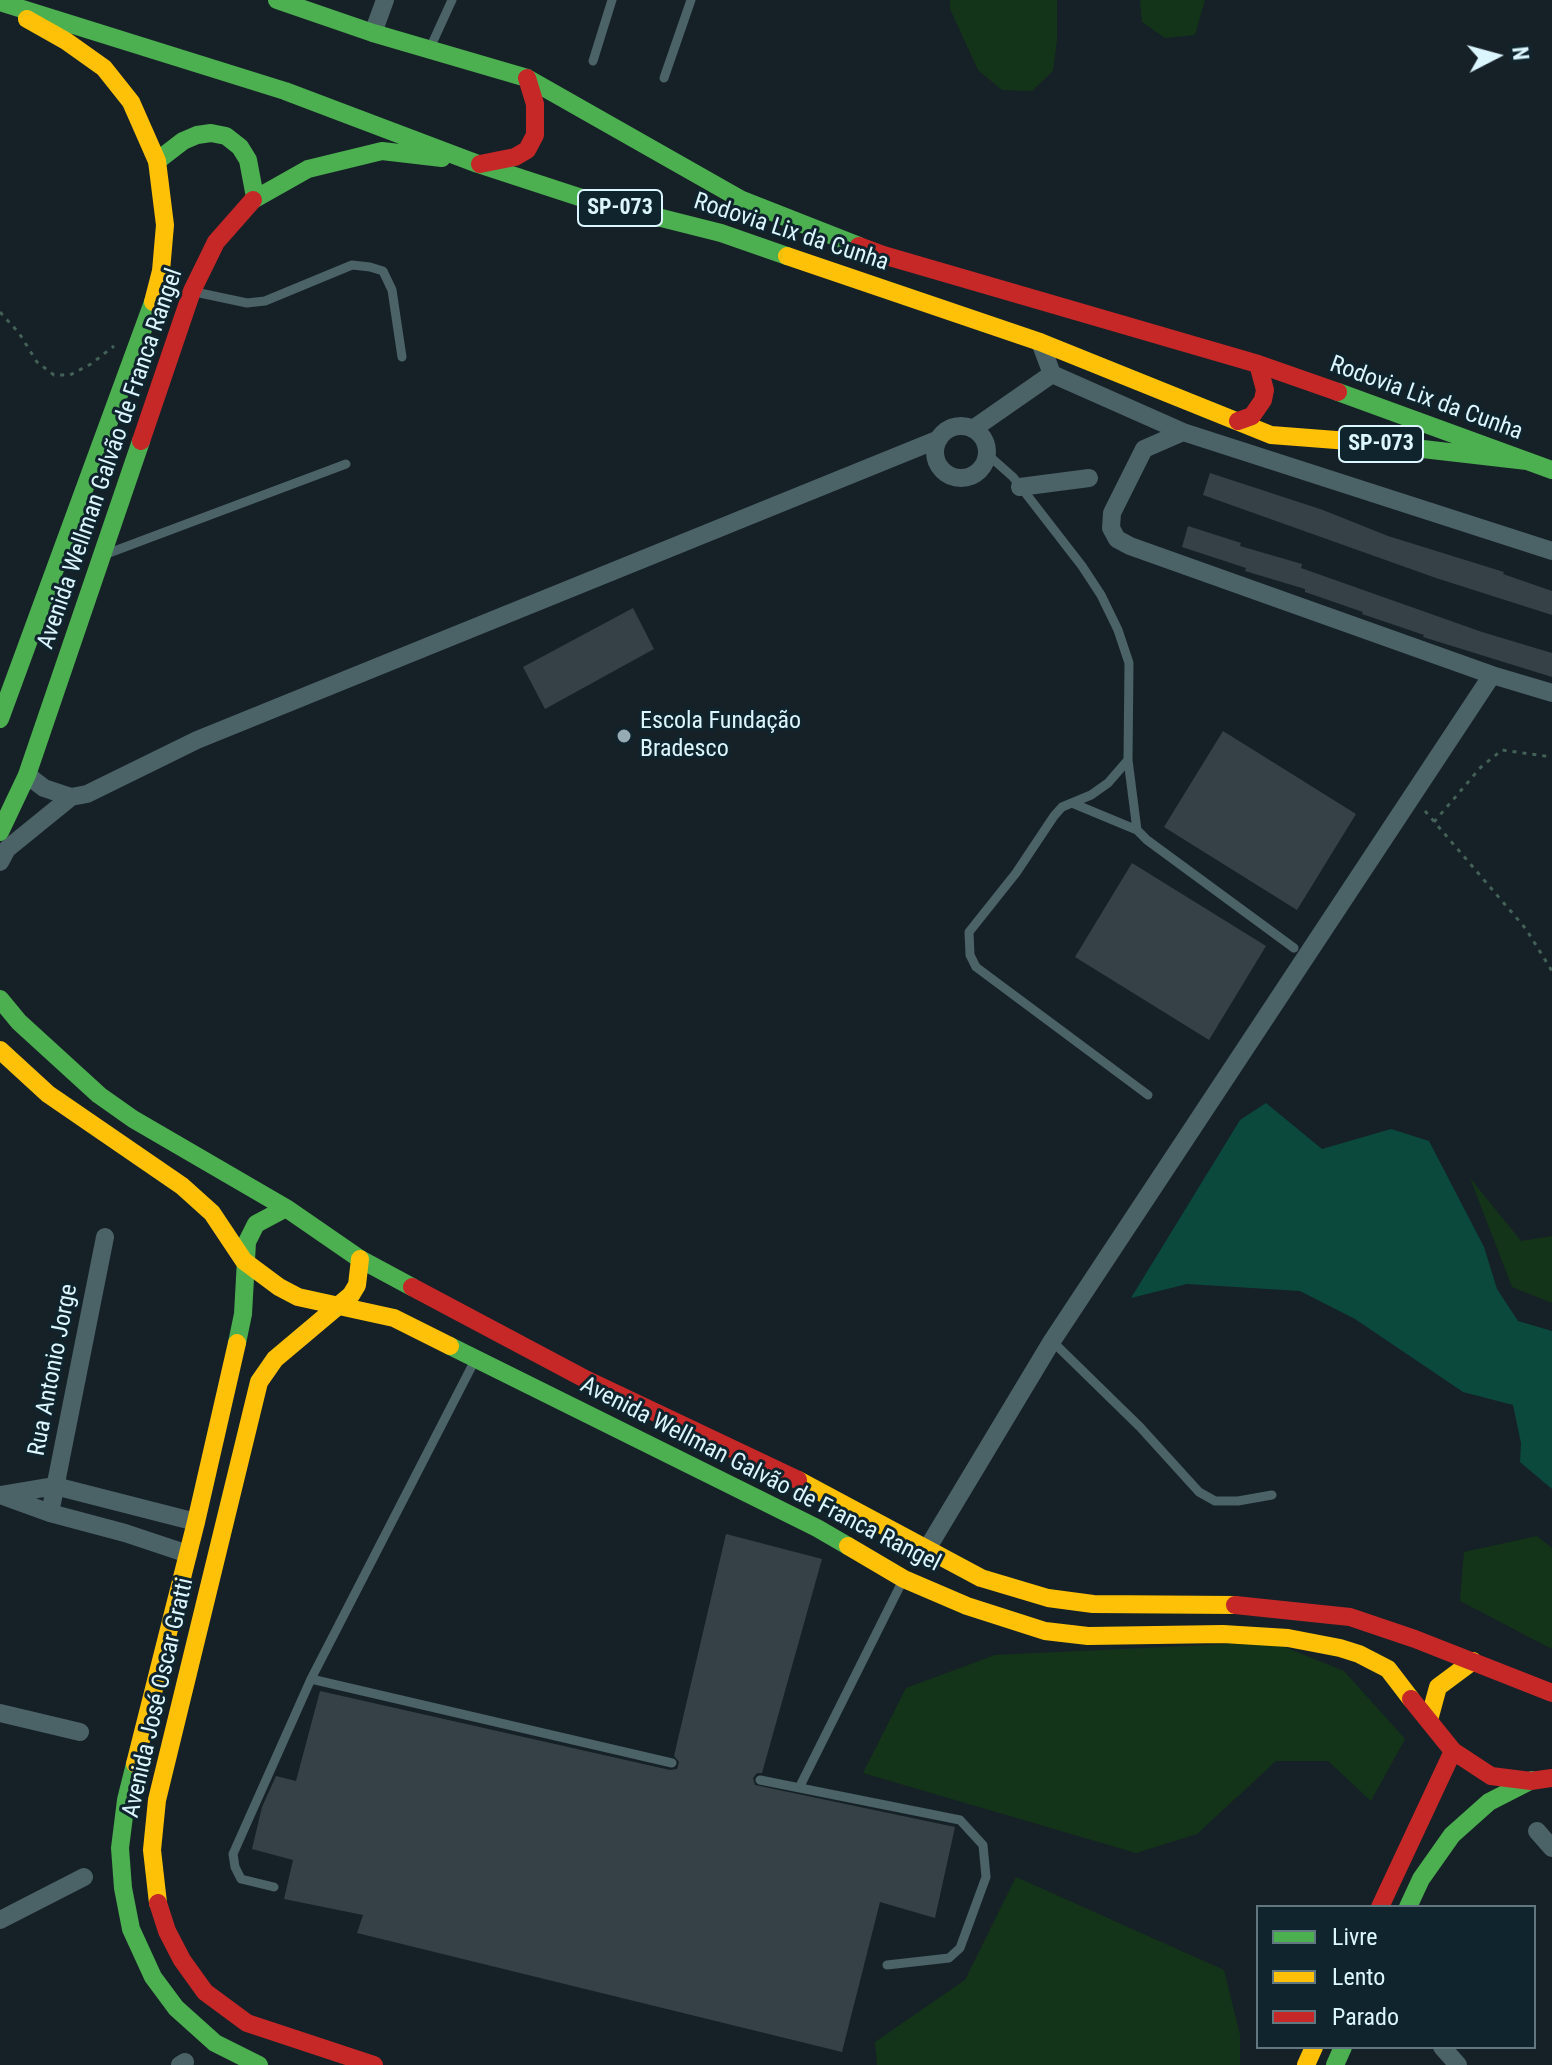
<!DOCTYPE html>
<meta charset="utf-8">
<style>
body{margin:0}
#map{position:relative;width:1552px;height:2065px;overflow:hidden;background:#162127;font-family:"Roboto Condensed",sans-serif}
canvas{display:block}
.legend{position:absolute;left:1256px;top:1905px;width:280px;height:144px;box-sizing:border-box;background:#10242d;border:2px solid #627881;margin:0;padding:10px 14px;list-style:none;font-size:24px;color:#dcf6ff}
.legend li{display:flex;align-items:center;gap:16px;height:40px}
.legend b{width:40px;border:2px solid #627881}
.north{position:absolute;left:1456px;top:16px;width:80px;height:80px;-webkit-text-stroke:6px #10242d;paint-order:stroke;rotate:84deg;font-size:22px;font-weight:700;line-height:32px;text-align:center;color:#dcf6ff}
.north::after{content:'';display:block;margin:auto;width:28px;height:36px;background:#dcf6ff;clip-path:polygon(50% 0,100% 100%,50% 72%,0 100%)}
</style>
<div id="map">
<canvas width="1552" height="2065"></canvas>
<ul class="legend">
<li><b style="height:10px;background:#4caf50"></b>Livre</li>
<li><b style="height:10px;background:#ffc107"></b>Lento</li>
<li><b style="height:10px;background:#c62828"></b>Parado</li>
</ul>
<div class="north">N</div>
</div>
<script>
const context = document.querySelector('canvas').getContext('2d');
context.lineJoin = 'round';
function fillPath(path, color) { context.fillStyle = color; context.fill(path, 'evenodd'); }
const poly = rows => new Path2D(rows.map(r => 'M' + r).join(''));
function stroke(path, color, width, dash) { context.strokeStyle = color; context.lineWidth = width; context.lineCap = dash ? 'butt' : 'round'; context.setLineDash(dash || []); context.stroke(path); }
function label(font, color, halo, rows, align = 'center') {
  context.font = font + ' "Roboto Condensed",sans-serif'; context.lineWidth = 6; context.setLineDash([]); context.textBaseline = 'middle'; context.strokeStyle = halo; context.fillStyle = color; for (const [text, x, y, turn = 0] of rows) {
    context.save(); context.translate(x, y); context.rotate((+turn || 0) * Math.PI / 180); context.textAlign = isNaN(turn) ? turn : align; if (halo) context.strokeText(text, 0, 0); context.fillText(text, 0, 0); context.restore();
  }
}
const green = poly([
 [950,0,1057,0,1057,40,1053,71,1032,91,1002,90,978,70,950,9],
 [1140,0,1205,0,1195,35,1165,38,1142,22],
 [1470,1178,1521,1241,1552,1236,1552,1303,1512,1287],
 [1537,1536,1552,1548,1552,1649,1460,1601,1464,1552],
 [1272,1642,1344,1671,1405,1739,1371,1801,1328,1761,1276,1761,1197,1834,1136,1853,863,1773,906,1688,995,1655],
 [1016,1877,1224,1970,1240,2035,1240,2065,877,2065,875,2042,965,1980]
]);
const water = poly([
 [1266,1103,1322,1149,1391,1129,1429,1141,1484,1247,1497,1289,1518,1321,1552,1331,1552,1489,1520,1462,1521,1443,1513,1405,1463,1392,1355,1319,1300,1291,1187,1284,1131,1298,1240,1120]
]);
const building = poly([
 [1210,473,1323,510,1388,536,1504,572,1503,574,1552,591,1552,615,1436,578,1203,495],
 [1188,526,1241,543,1240,546,1302,564,1301,568,1482,632,1552,653,1552,677,1423,637,1424,635,1362,614,1363,612,1305,592,1305,589,1245,571,1246,568,1182,547],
 [633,608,654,649,545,709,523,667],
 [1223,731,1356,814,1297,910,1164,827],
 [1132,863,1266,946,1209,1040,1075,957],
 [726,1534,822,1559,762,1773,757,1773,753,1778,755,1785,955,1827,935,1918,880,1902,842,2052,357,1933,363,1915,284,1899,293,1860,252,1849,262,1807,276,1776,296,1781,320,1691,670,1770,677,1769,679,1762,674,1756]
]);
const path = poly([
 [0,312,19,333,37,362,54,375,70,375,91,364,114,346],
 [1425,811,1526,929,1552,971],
 [1434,822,1481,767,1502,750,1552,757]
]);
const lane = poly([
 [431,46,452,0],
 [593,61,612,0],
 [664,78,691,0],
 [195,292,247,303,265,301,352,265,370,267,383,271,392,290,402,357],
 [987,454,1013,477,1082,566,1101,595,1118,630,1129,663,1128,760,1137,830,1147,840,1294,948],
 [109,553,346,464],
 [1128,760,1108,783,1091,795,1062,807,1054,816,1016,873,969,932,970,955,976,967,1148,1095],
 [1072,803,1137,830],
 [1052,1341,1140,1427,1199,1492,1215,1501,1238,1501,1272,1495],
 [311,1679,672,1763],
 [760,1780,960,1820,983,1845,986,1877,960,1948,949,1958,887,1965],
 [799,1788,903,1580],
 [274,1887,241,1879,235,1867,233,1854,311,1679,474,1362]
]);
const street = poly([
 [373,33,385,0],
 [1040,342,1052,374,1183,432],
 '935 452a26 26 0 1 1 52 0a26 26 0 1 1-52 0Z',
 [973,429,1052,374],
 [1020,487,1089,478],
 [1552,551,1183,432,1144,449,1112,513,1111,528,1117,539,1130,546,1492,675,1552,693],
 [27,775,44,788,71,797],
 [0,862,7,849,71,797,87,794,197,740,939,439],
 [1,1495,55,1486,196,1522],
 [3,1496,50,1513,125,1533,188,1554],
 [50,1513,105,1237],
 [927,1549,1052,1341,1492,675],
 [0,1713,80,1732],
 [1537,1831,1552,1848],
 [0,1920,84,1877],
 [1442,2047,1458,2065],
 [180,2065,185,2062]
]);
const fast = poly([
 [277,0,373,33,527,78,742,200,859,246],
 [0,2,285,91,478,164,582,198,721,233,787,256],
 [157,161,183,141,197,135,211,133,226,136,240,147,248,160,255,197],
 [253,200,308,169,382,151,442,158],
 [1338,392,1552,470],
 [1362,442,1527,461],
 [0,719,153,302],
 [0,832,27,775,141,441],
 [0,999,19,1022,99,1095,133,1119,286,1208,360,1259,412,1287],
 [237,1343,243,1314,247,1242,256,1224,286,1208],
 [450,1346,817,1528,848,1546],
 [135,1764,126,1800,120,1848,123,1888,131,1929,153,1977,176,2008,215,2043,259,2065],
 [1408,1907,1421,1879,1452,1835,1489,1802,1532,1780],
 [1335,2065,1343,2047]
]);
const slow = poly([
 [27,19,66,41,104,68,131,102,157,161,165,225,161,271,153,302],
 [787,256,1040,342,1271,435,1362,442],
 [0,1050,48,1094,182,1186,212,1213,244,1261,279,1287,298,1297,394,1318,450,1346],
 [798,1480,981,1578,1048,1598,1093,1604,1235,1605],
 [848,1546,904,1579,967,1606,1045,1631,1088,1636,1223,1634,1288,1638,1340,1648,1359,1654,1388,1669,1411,1699],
 [1429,1720,1438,1687,1473,1661],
 [135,1764,196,1522,237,1343],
 [158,1903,152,1850,157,1800,259,1382,275,1359,351,1295,357,1285,360,1259],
 [1306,2065,1314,2047]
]);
const jam = poly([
 [480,164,515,157,527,150,535,135,535,104,527,78],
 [859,246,883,255,1258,364,1338,392],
 [1238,421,1252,416,1263,400,1265,390,1258,364],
 [141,441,192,291,216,242,253,200],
 [412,1287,587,1380,798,1480],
 [1235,1605,1350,1617,1415,1639,1552,1693],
 [1411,1699,1453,1751,1491,1776,1531,1781,1552,1778],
 [158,1903,167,1931,182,1960,205,1992,247,2023,374,2065],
 [1380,1907,1453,1751]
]);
const markers = [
 [624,736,8,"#97abb3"]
];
const shields = [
 [620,208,84],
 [1381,444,84]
];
const shieldNames = [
 ["SP-073",620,208],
 ["SP-073",1381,444]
];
const streetNames = [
 ["Rodovia Lix da Cunha",791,233,18],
 ["Rodovia Lix da Cunha",1426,399,20],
 ["Avenida Wellman Galvão de Franca Rangel",111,459,-71],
 ["Rua Antonio Jorge",54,1370,-79],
 ["Avenida Wellman Galvão de Franca Rangel",760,1475,27],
 ["Avenida José Oscar Gratti",159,1698,-77]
];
const poiNames = [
 ["Escola Fundação",640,722],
 ["Bradesco",640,750]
];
fillPath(green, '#133418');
fillPath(water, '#0a493b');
fillPath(building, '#354147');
stroke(path, '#436156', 3, [4, 6]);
stroke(lane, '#4b6267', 9);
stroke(street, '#4b6267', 18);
stroke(fast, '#4caf50', 18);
stroke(slow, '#ffc107', 18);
stroke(jam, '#c62828', 18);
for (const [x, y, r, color] of markers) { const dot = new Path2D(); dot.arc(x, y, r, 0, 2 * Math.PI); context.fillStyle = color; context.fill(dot); stroke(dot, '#10242d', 3); }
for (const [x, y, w] of shields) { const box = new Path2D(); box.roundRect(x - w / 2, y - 18, w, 36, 6); context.fillStyle = '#10242d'; context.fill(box); stroke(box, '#dcf6ff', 2); }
label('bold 22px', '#dcf6ff', null, shieldNames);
label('24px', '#dcf6ff', '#10242d', streetNames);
label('24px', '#dcf6ff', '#10242d', poiNames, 'left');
</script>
